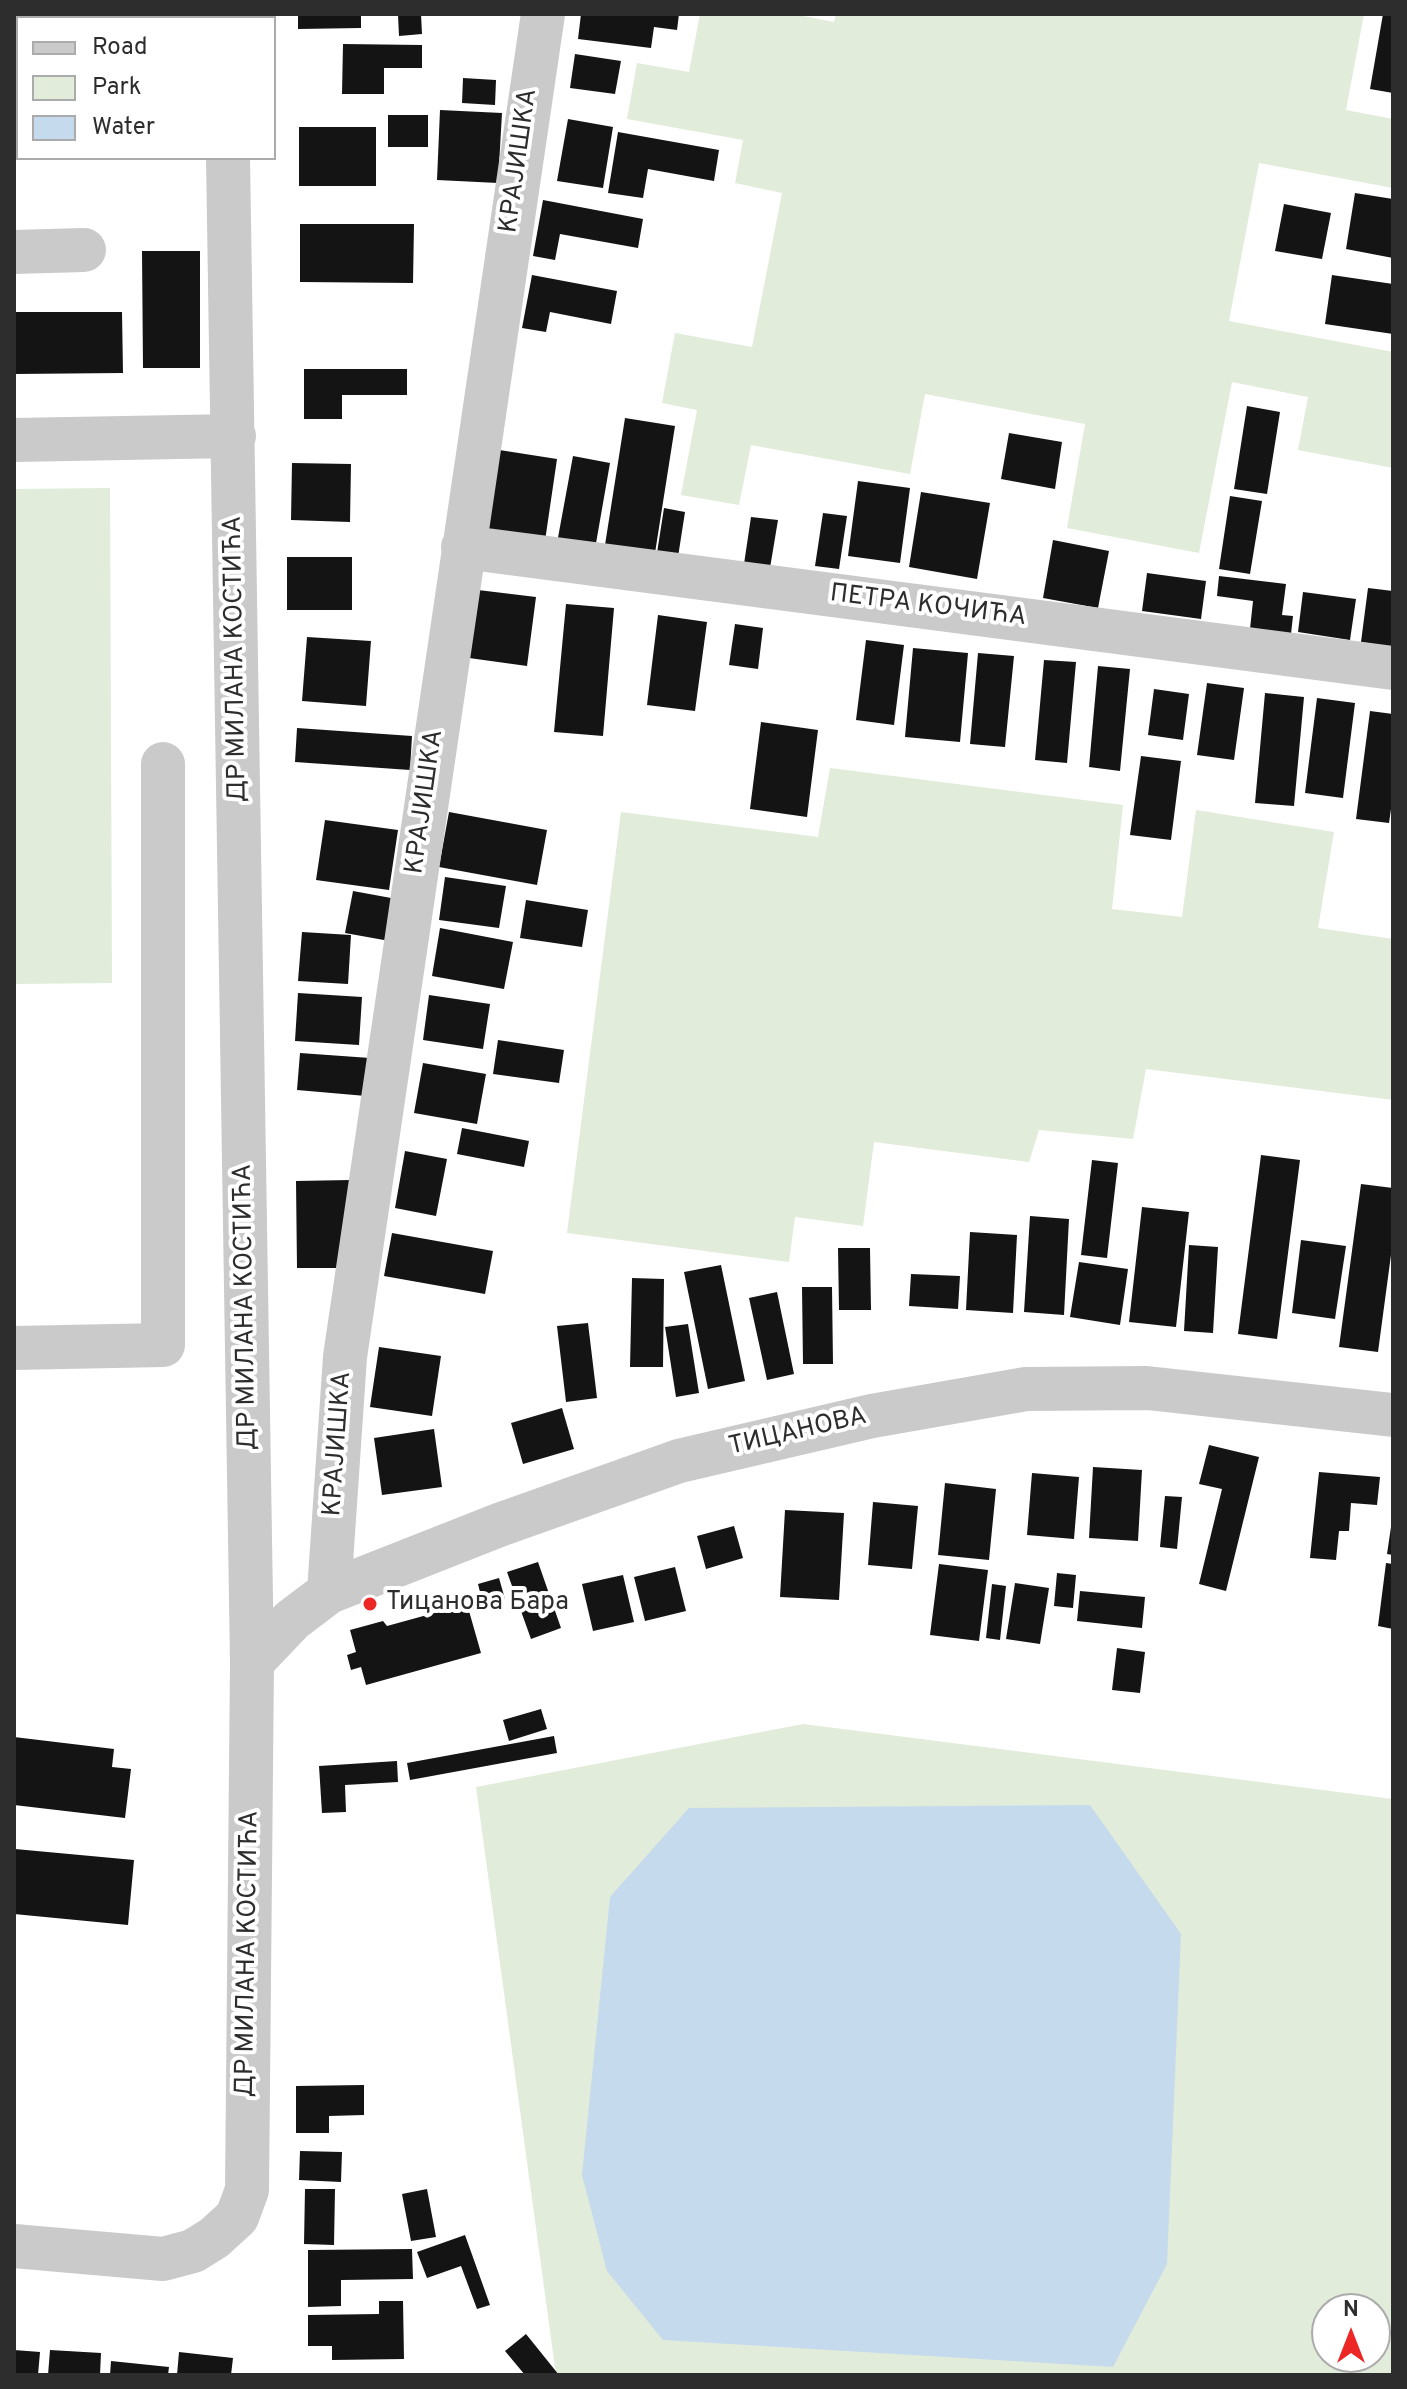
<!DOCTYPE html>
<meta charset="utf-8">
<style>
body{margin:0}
#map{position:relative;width:1407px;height:2389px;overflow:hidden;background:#fff;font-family:Overpass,sans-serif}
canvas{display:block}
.frame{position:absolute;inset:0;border:16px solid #2d2d2d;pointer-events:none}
.legend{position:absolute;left:16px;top:16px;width:260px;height:144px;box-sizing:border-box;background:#fff;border:2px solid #ababab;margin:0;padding:10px 14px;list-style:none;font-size:24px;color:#2d2d2d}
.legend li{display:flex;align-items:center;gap:16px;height:40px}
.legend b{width:40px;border:2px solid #ababab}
.north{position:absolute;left:1311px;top:2293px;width:80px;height:80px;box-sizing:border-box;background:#fff;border:2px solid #ababab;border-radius:50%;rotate:0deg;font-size:22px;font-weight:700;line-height:32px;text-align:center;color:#2d2d2d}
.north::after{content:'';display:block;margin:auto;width:28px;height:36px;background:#ed2626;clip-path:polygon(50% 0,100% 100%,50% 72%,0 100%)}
</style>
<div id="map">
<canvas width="1407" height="2389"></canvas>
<div class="frame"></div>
<ul class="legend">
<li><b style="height:10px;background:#cacaca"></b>Road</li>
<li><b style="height:22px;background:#e2ecda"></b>Park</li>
<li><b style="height:22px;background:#c5daed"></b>Water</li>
</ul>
<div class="north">N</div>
</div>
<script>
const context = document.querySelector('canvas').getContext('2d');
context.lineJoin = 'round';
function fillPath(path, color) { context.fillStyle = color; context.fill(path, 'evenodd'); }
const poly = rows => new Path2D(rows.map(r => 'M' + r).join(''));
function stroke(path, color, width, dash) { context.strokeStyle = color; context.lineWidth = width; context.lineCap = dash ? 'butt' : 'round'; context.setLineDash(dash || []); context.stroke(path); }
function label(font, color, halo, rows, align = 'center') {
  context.font = font + ' Overpass,sans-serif'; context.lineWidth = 8; context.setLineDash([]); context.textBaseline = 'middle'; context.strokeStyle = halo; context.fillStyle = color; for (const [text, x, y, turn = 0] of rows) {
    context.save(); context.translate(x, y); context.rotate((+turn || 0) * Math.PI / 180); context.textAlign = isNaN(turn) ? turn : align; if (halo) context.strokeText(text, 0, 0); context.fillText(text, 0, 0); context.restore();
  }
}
const green = poly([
 [700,14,793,14,834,22,836,14,1364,14,1346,110,1393,119,1393,188,1259,163,1229,321,1393,352,1393,468,1298,450,1308,397,1232,382,1199,553,1067,528,1085,424,925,394,910,474,751,445,739,505,681,495,697,410,662,403,675,333,752,347,782,193,735,183,743,140,627,119,637,63,689,72],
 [110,488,112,983,14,984,14,489],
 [830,768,1123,805,1112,909,1182,917,1196,810,1334,832,1318,928,1393,939,1393,1100,1146,1069,1133,1139,1039,1130,1029,1162,874,1142,863,1226,795,1217,789,1262,567,1233,621,812,818,837],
 [803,1724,1393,1799,1393,2375,556,2375,476,1787],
 [1327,2309,1375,2309,1375,2357,1327,2357]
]);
const water = poly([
 [1090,1805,1181,1934,1167,2264,1113,2367,663,2340,607,2271,582,2175,610,1897,689,1808]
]);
const building = poly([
 [66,14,199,14,199,18,66,18],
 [298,14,361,14,361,28,298,29],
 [421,14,422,34,399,36,398,15],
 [581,14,679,14,677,30,654,27,651,48,578,39],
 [1383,14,1393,14,1393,93,1370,89],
 [343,44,422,45,422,68,384,68,384,94,342,94],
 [575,54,621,61,615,94,570,88],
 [463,78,496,80,495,105,462,103],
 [440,110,502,113,498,183,437,180],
 [388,115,428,115,428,147,388,147],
 [568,119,613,127,603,188,557,181],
 [299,127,376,127,376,186,299,186],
 [618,132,719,150,714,181,648,169,643,198,608,193],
 [1355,193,1393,199,1393,258,1346,249],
 [543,200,643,219,638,248,560,234,555,260,533,256],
 [1284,204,1331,213,1322,259,1275,251],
 [300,224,414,224,413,283,300,282],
 [142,251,200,251,200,368,143,368],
 [532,275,617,291,611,324,550,312,546,332,522,328],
 [1332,275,1393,284,1393,334,1325,324],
 [14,312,122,312,123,373,14,374],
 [304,369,407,369,407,395,342,395,342,419,304,419],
 [1247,406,1280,412,1267,494,1234,489],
 [625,418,675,426,655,553,605,545],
 [1009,433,1062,442,1055,489,1001,479],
 [493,449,557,459,545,541,480,530],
 [573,456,610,463,595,549,557,543],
 [292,463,351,464,350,522,291,520],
 [858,481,910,488,900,563,848,556],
 [921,492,990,503,977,579,909,567],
 [1230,496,1262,501,1250,574,1219,569],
 [664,508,685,512,678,557,657,553],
 [823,513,847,516,839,569,815,566],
 [751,517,778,520,770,568,744,564],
 [1053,540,1109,551,1098,608,1043,598],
 [287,557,352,557,352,610,287,610],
 [1147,573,1206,581,1201,619,1142,611],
 [1219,576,1286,584,1282,615,1293,616,1291,634,1250,629,1253,601,1217,596],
 [1368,588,1393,591,1393,647,1361,642],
 [478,590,536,597,527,666,469,658],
 [1303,592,1356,599,1350,640,1298,632],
 [566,604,614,608,603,736,554,732],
 [658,615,707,622,695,711,647,705],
 [735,624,763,628,758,669,729,665],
 [307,637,371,641,366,706,302,701],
 [866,640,904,645,894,725,856,720],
 [913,648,968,653,960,742,905,737],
 [978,653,1014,656,1005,747,970,744],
 [1044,660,1076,662,1067,763,1035,760],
 [1098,666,1130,669,1120,771,1089,767],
 [1207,683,1244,688,1234,760,1197,755],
 [1154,689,1189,694,1183,740,1148,735],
 [1265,693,1304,697,1294,806,1255,803],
 [1317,698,1355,703,1343,798,1305,793],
 [1370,711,1393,714,1393,795,1389,823,1356,819],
 [761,722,818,730,807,817,750,809],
 [297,728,412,736,410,770,295,762],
 [1141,756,1181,761,1171,840,1130,835],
 [449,812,547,830,537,885,439,867],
 [325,820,398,830,389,890,316,880],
 [445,877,506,886,499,928,439,920],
 [353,891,402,900,395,942,345,933],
 [526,900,588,910,582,947,520,938],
 [440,928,513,942,504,989,432,976],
 [302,932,351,935,348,984,298,981],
 [298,993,362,997,359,1045,295,1041],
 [429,995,490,1004,483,1049,423,1040],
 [498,1040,564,1050,559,1083,493,1074],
 [300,1053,370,1058,366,1096,297,1090],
 [423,1063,486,1074,477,1124,414,1113],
 [462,1128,529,1141,524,1167,457,1154],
 [405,1151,447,1159,436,1216,395,1208],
 [1261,1155,1300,1160,1277,1339,1238,1334],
 [1092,1160,1118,1163,1107,1258,1081,1255],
 [350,1180,351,1268,297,1268,296,1181],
 [1361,1184,1393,1188,1393,1240,1378,1352,1339,1347],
 [1142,1207,1189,1212,1176,1327,1129,1322],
 [1030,1216,1069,1219,1064,1315,1024,1312],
 [970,1232,1017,1235,1013,1313,966,1310],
 [392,1233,493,1251,485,1294,384,1276],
 [1301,1240,1346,1246,1335,1319,1292,1313],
 [1189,1245,1218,1247,1213,1333,1184,1331],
 [838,1248,870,1248,871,1310,839,1310],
 [1079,1262,1128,1269,1120,1325,1070,1317],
 [721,1265,745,1381,708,1389,684,1272],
 [911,1274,960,1276,958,1309,909,1306],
 [632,1278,664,1279,663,1367,630,1367],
 [802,1287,832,1287,833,1364,803,1364],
 [777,1292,794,1374,767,1380,749,1298],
 [588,1323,597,1398,566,1402,557,1326],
 [688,1324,699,1393,676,1397,665,1327],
 [379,1347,441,1356,432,1416,370,1407],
 [562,1408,574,1449,523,1464,511,1423],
 [434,1429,442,1487,382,1495,374,1438],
 [1209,1445,1259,1457,1226,1591,1199,1584,1222,1489,1199,1484],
 [1093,1467,1142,1470,1138,1541,1089,1538],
 [1319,1472,1380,1477,1377,1505,1351,1503,1349,1531,1339,1531,1336,1560,1310,1558],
 [1032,1473,1079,1477,1074,1539,1027,1535],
 [945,1483,996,1489,989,1560,938,1555],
 [1165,1496,1182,1497,1177,1549,1160,1547],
 [873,1502,918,1506,912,1569,868,1565],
 [785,1510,844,1513,839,1600,780,1597],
 [734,1526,743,1558,706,1569,697,1536],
 [1391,1527,1393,1527,1393,1555,1387,1554],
 [538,1562,561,1628,531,1639,507,1572],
 [1386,1563,1393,1564,1393,1629,1378,1626],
 [939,1564,988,1570,979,1641,930,1635],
 [675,1567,686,1611,645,1621,634,1577],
 [1057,1573,1076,1575,1073,1608,1054,1606],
 [623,1575,634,1622,593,1631,582,1584],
 [499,1578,505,1599,483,1604,478,1584],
 [1015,1583,1049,1588,1040,1644,1006,1639],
 [992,1584,1006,1586,1000,1640,986,1638],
 [1080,1591,1145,1597,1142,1628,1077,1621],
 [467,1604,481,1653,366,1685,361,1667,351,1670,347,1655,356,1652,350,1630,383,1621,387,1626],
 [1117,1648,1145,1652,1140,1693,1112,1690],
 [541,1709,547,1729,509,1741,503,1720],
 [554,1736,557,1753,410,1780,407,1763],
 [14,1737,114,1749,112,1767,131,1769,125,1818,14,1805],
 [397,1761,398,1782,345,1785,346,1812,322,1813,319,1766],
 [15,1849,134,1860,128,1925,14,1914],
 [364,2085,364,2115,329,2116,329,2133,296,2133,296,2086],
 [300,2151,342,2152,341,2182,299,2180],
 [305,2189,335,2189,334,2245,304,2244],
 [427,2189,436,2237,411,2241,402,2194],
 [465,2235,490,2305,477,2309,461,2266,427,2278,417,2252],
 [412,2249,413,2279,341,2280,341,2306,308,2307,308,2250],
 [379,2301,403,2301,404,2359,332,2360,332,2346,308,2346,308,2315,379,2314],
 [526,2334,559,2375,525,2375,505,2351],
 [14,2350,40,2352,38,2375,14,2375],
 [50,2350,101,2353,100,2375,48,2375],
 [179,2352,233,2358,231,2375,177,2375],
 [111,2361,169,2367,168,2375,110,2375]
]);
const minor = poly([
 [222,14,222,18],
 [14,252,84,250],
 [14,440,234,436],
 [463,547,1393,668],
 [14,1348,163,1345,163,764],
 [329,1592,345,1357,543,14],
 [252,1662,292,1620,329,1592,499,1525,679,1461,872,1416,1026,1389,1147,1388,1393,1415],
 [14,2246,163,2259,193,2251,214,2238,237,2217,247,2190,252,1662,228,158]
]);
const markers = [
 [370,1604,8,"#ed2626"]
];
const streetNames = [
 ["КРАЈИШКА",520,161,-82],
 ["ПЕТРА КОЧИЋА",928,607,7],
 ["ДР МИЛАНА КОСТИЋА",237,659,-91],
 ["КРАЈИШКА",426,802,-82],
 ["ДР МИЛАНА КОСТИЋА",247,1307,-91],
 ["ТИЦАНОВА",798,1433,-13],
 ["КРАЈИШКА",339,1444,-86],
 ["ДР МИЛАНА КОСТИЋА",249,1954,-89]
];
const poiNames = [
 ["Тицанова Бара",386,1604]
];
fillPath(green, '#e2ecda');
fillPath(water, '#c5daed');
fillPath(building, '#141414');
stroke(minor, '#cacaca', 44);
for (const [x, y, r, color] of markers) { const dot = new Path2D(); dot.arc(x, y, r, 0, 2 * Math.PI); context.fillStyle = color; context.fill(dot); stroke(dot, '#fff', 3); }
label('26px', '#2d2d2d', '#fff', streetNames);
label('26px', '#2d2d2d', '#fff', poiNames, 'left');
</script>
